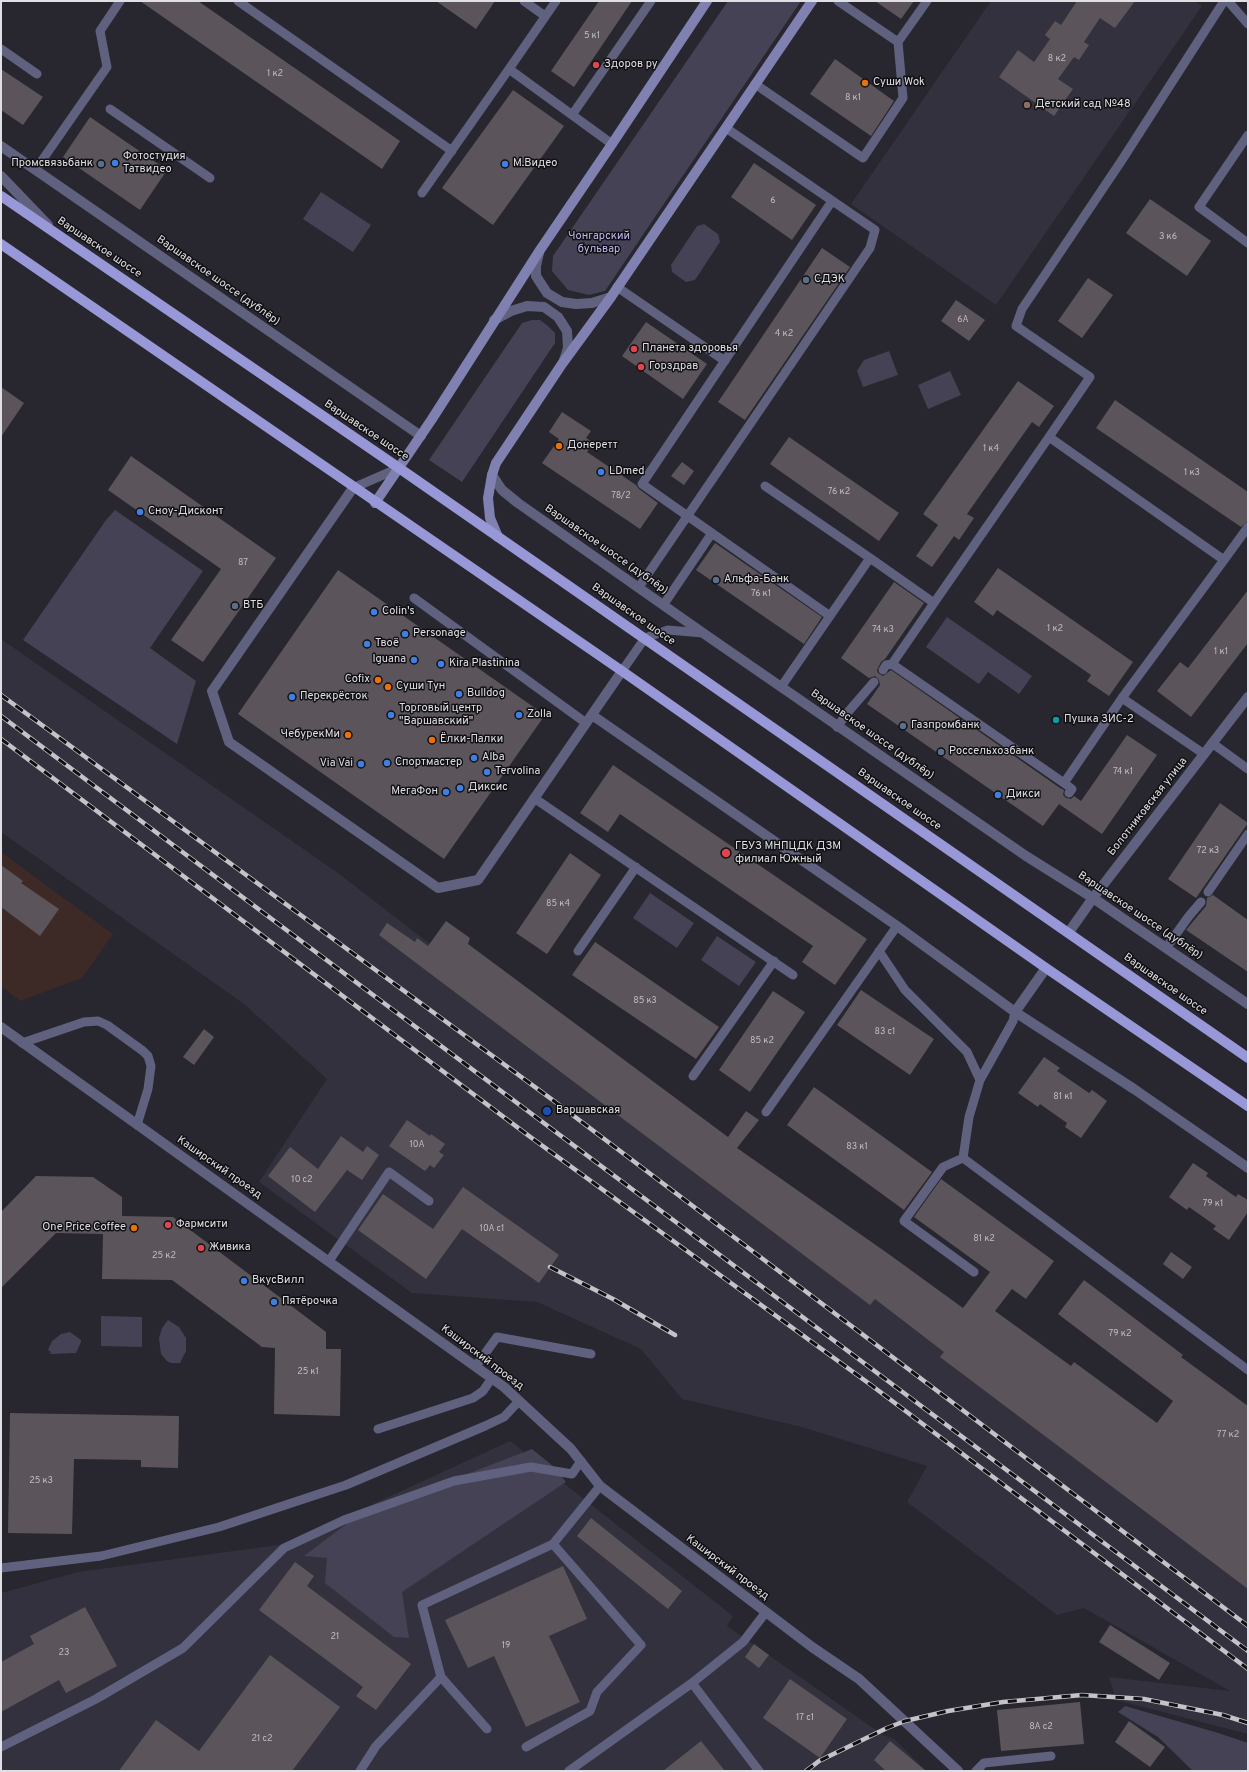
<!DOCTYPE html>
<meta charset="utf-8">
<style>
body{margin:0}
#map{position:relative;width:1249px;height:1772px;overflow:hidden;background:#28262e;font-family:Overpass,sans-serif}
canvas{display:block}
.frame{position:absolute;inset:0;border:2px solid #e0dfe4;pointer-events:none}
</style>
<div id="map">
<canvas width="1249" height="1772"></canvas>
<div class="frame"></div>
</div>
<script>
const context = document.querySelector('canvas').getContext('2d');
context.lineJoin = 'round';
function fillPath(path, color) { context.fillStyle = color; context.fill(path, 'evenodd'); }
const poly = rows => new Path2D(rows.map(r => 'M' + r).join(''));
function stroke(path, color, width, dash) { context.strokeStyle = color; context.lineWidth = width; context.lineCap = dash ? 'butt' : 'round'; context.setLineDash(dash || []); context.stroke(path); }
function label(font, color, halo, rows, align = 'center') {
  context.font = font + ' Overpass,sans-serif'; context.lineWidth = 3; context.setLineDash([]); context.textBaseline = 'middle'; context.strokeStyle = halo; context.fillStyle = color; for (const [text, x, y, turn = 0] of rows) {
    context.save(); context.translate(x, y); context.rotate((+turn || 0) * Math.PI / 180); context.textAlign = isNaN(turn) ? turn : align; if (halo) context.strokeText(text, 0, 0); context.fillText(text, 0, 0); context.restore();
  }
}
const commercial = poly([
 [1,852,113,934,82,978,20,1001,1,986]
]);
const built = poly([
 [991,1,1195,1,1202,6,996,305,851,204],
 [1,639,338,873,1248,1575,1248,1734,1116,1700,1109,1677,1230,1691,1084,1608,1057,1615,907,1502,927,1466,802,1427,682,1399,641,1349,537,1302,412,1293,259,1182,327,1079,244,1004,1,832],
 [510,1441,733,1616,727,1626,883,1735,894,1739,926,1771,1,1771,1,1593,78,1572,286,1544]
]);
const green = poly([
 [728,1,801,1,605,291,589,295,568,290,552,271,553,256],
 [321,192,371,225,353,252,303,219],
 [704,224,718,234,720,242,695,280,686,282,672,272,671,265,697,226],
 [532,320,540,320,548,326,555,333,555,343,462,482,429,460,522,323],
 [889,351,898,375,863,387,857,371,864,360],
 [950,371,961,395,928,409,918,385],
 [115,510,203,571,150,648,196,681,177,744,23,640,106,520],
 [947,617,1032,676,1019,694,988,672,979,684,926,647],
 [650,893,694,923,677,948,633,918],
 [717,936,756,962,739,986,701,960],
 [101,1316,142,1317,142,1347,101,1346],
 [168,1320,179,1327,186,1338,186,1351,180,1363,171,1363,167,1361,161,1354,159,1338,162,1328],
 [70,1332,81,1340,81,1342,76,1353,50,1354,51,1352,48,1350,52,1341,61,1334],
 [532,1449,553,1466,566,1482,402,1592,409,1638,394,1637,325,1583,327,1558,304,1556,356,1517],
 [1125,1706,1215,1732,1248,1743,1248,1771,1193,1771,1158,1737,1118,1712]
]);
const building = poly([
 [140,1,198,1,400,141,382,169],
 [436,1,495,1,476,29],
 [599,1,632,1,574,87,551,71],
 [875,1,914,1,901,19],
 [1077,1,1135,1,1115,28,1100,18,1084,42,1089,45,1079,60,1074,57,1058,79,1073,89,1054,116,999,77,1018,50,1034,62,1050,39,1045,35,1055,21,1061,25],
 [835,59,894,101,871,136,810,94],
 [1,69,43,97,23,125,1,110],
 [513,90,564,126,493,225,442,188],
 [90,117,167,170,140,210,63,157],
 [754,163,816,205,792,240,731,197],
 [1150,199,1211,241,1187,276,1126,233],
 [822,248,850,267,745,420,718,402],
 [1088,278,1113,295,1082,338,1058,321],
 [956,300,985,320,969,341,941,321],
 [646,322,707,364,683,399,622,356],
 [1018,381,1054,406,1039,427,1032,422,967,514,974,518,959,540,954,536,932,567,916,556,938,525,923,514],
 [1,387,24,403,1,437],
 [1115,400,1248,492,1248,521,1241,527,1096,428],
 [562,412,591,431,586,438,594,443,587,452,636,485,639,489,658,503,640,529,542,463,559,439,549,432],
 [789,437,899,513,879,541,770,464],
 [131,456,276,558,203,662,171,640,221,569,108,490],
 [682,462,694,471,684,485,671,476],
 [715,543,822,617,804,644,696,570],
 [998,568,1133,662,1109,696,1087,681,1091,675,997,610,993,616,974,602],
 [338,570,545,715,444,859,238,714],
 [894,582,924,603,885,659,881,662,877,670,878,673,883,676,891,670,1060,788,1064,790,1063,795,1066,798,1071,799,1074,796,1081,801,1127,735,1157,755,1102,834,1059,804,1043,826,867,704,880,685,879,680,875,676,869,678,841,658],
 [1248,590,1248,643,1191,717,1157,691,1180,662,1188,668],
 [613,765,867,939,835,985,802,962,813,946,620,814,608,832,580,813],
 [1220,803,1248,823,1196,898,1168,879],
 [570,853,601,875,547,954,516,933],
 [1,865,23,881,21,883,59,909,40,936,1,907],
 [1213,895,1248,920,1248,972,1186,930,1206,906,1207,898],
 [446,921,470,938,468,944,728,1137,746,1111,759,1120,737,1148,890,1255,963,1308,990,1272,914,1217,941,1179,1054,1261,1026,1299,1012,1289,995,1311,1071,1366,1074,1362,1157,1423,1173,1401,1058,1314,1084,1280,1183,1355,1181,1357,1248,1406,1248,1589,940,1357,944,1352,875,1299,870,1305,379,935,387,923,415,942,417,938,428,946],
 [595,942,719,1027,696,1059,572,975],
 [861,990,934,1039,910,1075,837,1025],
 [773,991,805,1012,750,1092,719,1070],
 [204,1029,214,1037,194,1065,183,1057],
 [1044,1057,1060,1068,1057,1071,1089,1093,1092,1090,1107,1101,1081,1138,1065,1127,1067,1123,1040,1104,1038,1107,1018,1093],
 [814,1087,932,1172,904,1210,787,1125],
 [407,1120,430,1136,431,1134,445,1144,439,1152,444,1155,434,1168,430,1165,425,1171,389,1146],
 [341,1136,363,1152,367,1146,379,1155,362,1180,347,1170,315,1212,268,1176,290,1147,318,1169],
 [1193,1163,1208,1173,1206,1176,1236,1197,1238,1194,1248,1200,1248,1212,1229,1240,1213,1229,1216,1226,1189,1207,1187,1210,1169,1197],
 [36,1176,93,1177,122,1197,122,1216,173,1217,326,1332,326,1349,341,1349,340,1416,274,1414,275,1348,262,1347,172,1280,102,1279,103,1234,56,1233,1,1288,1,1212],
 [463,1187,559,1255,539,1283,462,1229,426,1279,358,1230,383,1194,433,1229],
 [1171,1252,1192,1267,1183,1279,1163,1264],
 [10,1413,179,1416,178,1468,141,1467,141,1460,74,1459,72,1534,8,1533],
 [591,1518,682,1591,668,1609,577,1536],
 [295,1562,314,1576,307,1586,411,1664,376,1710,356,1696,363,1687,259,1610],
 [563,1566,587,1619,549,1636,580,1702,526,1727,494,1656,468,1668,445,1620],
 [85,1607,117,1666,66,1693,59,1680,1,1712,1,1662,34,1644,30,1636],
 [1110,1625,1170,1663,1159,1680,1099,1642],
 [754,1644,769,1655,759,1668,745,1657],
 [270,1655,340,1707,292,1771,119,1771,156,1720,199,1751],
 [790,1679,847,1719,820,1758,763,1718],
 [1080,1702,1084,1744,1001,1751,997,1710],
 [1129,1721,1165,1747,1150,1767,1115,1742],
 [701,1741,725,1771,663,1771],
 [890,1741,926,1771,886,1771,874,1760]
]);
const service = poly([
 [238,1,452,151],
 [524,1,545,16],
 [556,1,509,69,612,144],
 [838,1,898,42,927,1],
 [1224,1,1122,160,1022,309,1016,326,1090,377,1049,437,1224,560,1248,527],
 [1228,1,1248,24],
 [1,49,37,74],
 [755,84,863,158,903,98,898,42],
 [110,109,210,178],
 [572,115,651,1],
 [1248,135,1199,207,1248,243],
 [36,169,107,67,100,31,120,1],
 [422,193,509,69],
 [617,287,725,361],
 [765,486,870,558],
 [353,488,399,468],
 [639,587,870,248,875,230,726,128],
 [414,598,586,723],
 [934,603,1049,437],
 [664,604,712,533],
 [830,616,642,484,832,201],
 [883,670,886,665,892,664],
 [622,671,645,638,668,630,703,633],
 [781,687,870,558,934,603,892,664,1064,783],
 [837,727,848,712,874,682],
 [1212,743,1248,769],
 [1204,754,1122,698,1224,560],
 [1069,793,1072,789,1064,783,1122,698],
 [534,798,793,975],
 [1208,892,1248,834],
 [1166,948,1189,916,1201,902],
 [578,951,636,867],
 [879,951,905,990,967,1052,980,1080],
 [1015,1012,1013,1021,980,1080,969,1117,963,1158,1248,1370],
 [22,1043,84,1022,98,1021,107,1025,143,1051,148,1056,151,1066,148,1089,137,1125],
 [693,1076,774,961],
 [766,1112,897,926],
 [963,1158,943,1167,904,1221,974,1272],
 [329,1261,389,1172,429,1201],
 [476,1366,497,1337,591,1354],
 [378,1429,473,1398,483,1391,492,1378],
 [1,1568,101,1556,219,1527,346,1485,485,1426,504,1417,519,1401],
 [441,1677,487,1729],
 [692,1683,759,1771],
 [1,1747,96,1699,183,1648,284,1548,344,1520,454,1481,531,1467,572,1474,581,1461],
 [526,1747,590,1711,597,1692,641,1645,553,1544],
 [360,1771,376,1746,441,1677,422,1605,553,1544,600,1486],
 [569,1771,692,1683,743,1642,766,1612],
 [976,1771,984,1763,1051,1756]
]);
const minor = poly([
 [539,253,536,266,536,276,547,293,562,302,576,304,592,303,611,297],
 [494,320,511,311,527,306,544,307,558,317,567,331,568,348,564,360],
 [353,488,212,691,229,742,438,888,478,880,622,671],
 [592,715,897,926,1015,1012,1134,1089,1248,1168],
 [1015,1012,1046,968],
 [1,1027,504,1387,571,1449,600,1486,812,1647,859,1679,958,1771]
]);
const tertiary = poly([
 [1,146,421,436],
 [1,176,48,225],
 [492,475,502,490,518,503,703,633,1026,856,1093,898,1248,1004],
 [1069,932,1093,898,1248,697]
]);
const secondary = poly([
 [375,503,432,419,540,250,612,144,707,1],
 [498,537,490,518,488,498,492,475,496,463,562,364,611,297,812,1]
]);
const primary = poly([
 [1,196,399,468,1248,1058],
 [1,244,622,671,1046,968,1248,1106]
]);
const rail = poly([
 [1,695,554,1101,1248,1626],
 [1,716,1248,1651],
 [1,739,529,1136,871,1385,1248,1669],
 [550,1267,613,1299,675,1335],
 [806,1771,819,1761,887,1728,905,1721,948,1711,1003,1702,1082,1695,1144,1699,1223,1715,1248,1723]
]);
const markers = [
 [596,65,4,"#e0444e"],
 [865,83,4,"#e8710a"],
 [1027,105,4,"#8d6e63"],
 [115,163,4,"#3f7fe0"],
 [101,164,4,"#5c6f8a"],
 [505,164,4,"#3f7fe0"],
 [806,280,4,"#5c6f8a"],
 [634,349,4,"#e0444e"],
 [641,367,4,"#e0444e"],
 [559,446,4,"#e8710a"],
 [601,472,4,"#3f7fe0"],
 [140,512,4,"#3f7fe0"],
 [716,580,4,"#5c6f8a"],
 [235,606,4,"#5c6f8a"],
 [374,612,4,"#3f7fe0"],
 [405,634,4,"#3f7fe0"],
 [367,644,4,"#3f7fe0"],
 [414,660,4,"#3f7fe0"],
 [441,664,4,"#3f7fe0"],
 [378,680,4,"#e8710a"],
 [388,687,4,"#e8710a"],
 [459,694,4,"#3f7fe0"],
 [292,697,4,"#3f7fe0"],
 [391,715,4,"#3f7fe0"],
 [519,715,4,"#3f7fe0"],
 [1056,720,4,"#0f9aa8"],
 [903,726,4,"#5c6f8a"],
 [348,735,4,"#e8710a"],
 [432,740,4,"#e8710a"],
 [941,752,4,"#5c6f8a"],
 [474,758,4,"#3f7fe0"],
 [387,763,4,"#3f7fe0"],
 [361,764,4,"#3f7fe0"],
 [487,772,4,"#3f7fe0"],
 [460,788,4,"#3f7fe0"],
 [446,792,4,"#3f7fe0"],
 [998,795,4,"#3f7fe0"],
 [726,853,5,"#e0444e"],
 [547,1111,5,"#1a4fb4"],
 [168,1225,4,"#e0444e"],
 [134,1228,4,"#e8710a"],
 [201,1248,4,"#e0444e"],
 [244,1281,4,"#3f7fe0"],
 [274,1302,4,"#3f7fe0"]
];
const numberNames = [
 ["5 к1",592,36],
 ["8 к2",1057,59],
 ["1 к2",275,74],
 ["8 к1",853,98],
 ["6",773,201],
 ["3 к6",1168,237],
 ["6А",963,320],
 ["4 к2",784,334],
 ["1 к4",991,449],
 ["1 к3",1192,473],
 ["76 к2",839,492],
 ["78/2",621,496],
 ["87",243,563],
 ["76 к1",761,594],
 ["1 к2",1055,629],
 ["74 к3",883,630],
 ["1 к1",1221,652],
 ["74 к1",1123,772],
 ["72 к3",1208,851],
 ["85 к4",558,904],
 ["85 к3",645,1001],
 ["83 с1",885,1032],
 ["85 к2",762,1041],
 ["81 к1",1063,1097],
 ["10А",417,1145],
 ["83 к1",857,1147],
 ["10 с2",302,1180],
 ["79 к1",1213,1204],
 ["10А с1",492,1229],
 ["81 к2",984,1239],
 ["25 к2",164,1256],
 ["79 к2",1120,1334],
 ["25 к1",308,1372],
 ["77 к2",1228,1435],
 ["25 к3",41,1481],
 ["21",335,1637],
 ["19",506,1646],
 ["23",64,1653],
 ["17 с1",805,1718],
 ["8А с2",1041,1727],
 ["21 с2",262,1739]
];
const poiNames = [
 ["Здоров ру",604,65],
 ["Суши Wok",873,83],
 ["Детский сад №48",1035,105],
 ["Фотостудия",123,157],
 ["Татвидео",123,170],
 ["Промсвязьбанк",93,164,"right"],
 ["М.Видео",513,164],
 ["СДЭК",814,280],
 ["Планета здоровья",642,349],
 ["Горздрав",649,367],
 ["Донеретт",567,446],
 ["LDmed",609,472],
 ["Сноу-Дисконт",148,512],
 ["Альфа-Банк",724,580],
 ["ВТБ",243,606],
 ["Colin's",382,612],
 ["Personage",413,634],
 ["Твоё",375,644],
 ["Iguana",406,660,"right"],
 ["Kira Plastinina",449,664],
 ["Cofix",370,680,"right"],
 ["Суши Тун",396,687],
 ["Bulldog",467,694],
 ["Перекрёсток",300,697],
 ["Торговый центр",399,709],
 ["\"Варшавский\"",399,722],
 ["Zolla",527,715],
 ["Пушка ЗИС-2",1064,720],
 ["Газпромбанк",911,726],
 ["ЧебурекМи",340,735,"right"],
 ["Ёлки-Палки",440,740],
 ["Россельхозбанк",949,752],
 ["Alba",482,758],
 ["Спортмастер",395,763],
 ["Via Vai",353,764,"right"],
 ["Tervolina",495,772],
 ["Диксис",468,788],
 ["МегаФон",438,792,"right"],
 ["Дикси",1006,795],
 ["ГБУЗ МНПЦДК ДЗМ",735,847],
 ["филиал Южный",735,860],
 ["Варшавская",556,1111],
 ["Фармсити",176,1225],
 ["One Price Coffee",126,1228,"right"],
 ["Живика",209,1248],
 ["ВкусВилл",252,1281],
 ["Пятёрочка",282,1302]
];
const parkNames = [
 ["Чонгарский",599,237],
 ["бульвар",599,250]
];
const streetNames = [
 ["Варшавское шоссе",99,248,34],
 ["Варшавское шоссе (дублёр)",218,281,35],
 ["Варшавское шоссе",366,431,34],
 ["Варшавское шоссе (дублёр)",606,550,35],
 ["Варшавское шоссе",633,615,35],
 ["Варшавское шоссе (дублёр)",872,735,35],
 ["Варшавское шоссе",899,800,35],
 ["Болотниковская улица",1148,807,-52],
 ["Варшавское шоссе (дублёр)",1140,916,34],
 ["Варшавское шоссе",1165,985,35],
 ["Каширский проезд",219,1168,35],
 ["Каширский проезд",482,1358,37],
 ["Каширский проезд",727,1568,37]
];
fillPath(commercial, '#3d2a26');
fillPath(built, '#33313d');
fillPath(green, '#454255');
fillPath(building, '#5b555b');
stroke(service, '#60617f', 9);
stroke(minor, '#60617f', 10);
stroke(tertiary, '#60617f', 10);
stroke(secondary, '#8080b1', 10);
stroke(primary, '#9898d8', 10);
stroke(rail, '#c4c3c9', 4.5);
stroke(rail, '#101013', 3, [9]);
for (const [x, y, r, color] of markers) { const dot = new Path2D(); dot.arc(x, y, r, 0, 2 * Math.PI); context.fillStyle = color; context.fill(dot); stroke(dot, '#101013', 1.5); }
label('9px', '#bfbcc2', null, numberNames);
label('11px', '#e0dfe4', '#101013', poiNames, 'left');
label('11px', '#c0b5ed', '#101013', parkNames);
label('11px', '#e0dfe4', '#101013', streetNames);
</script>
